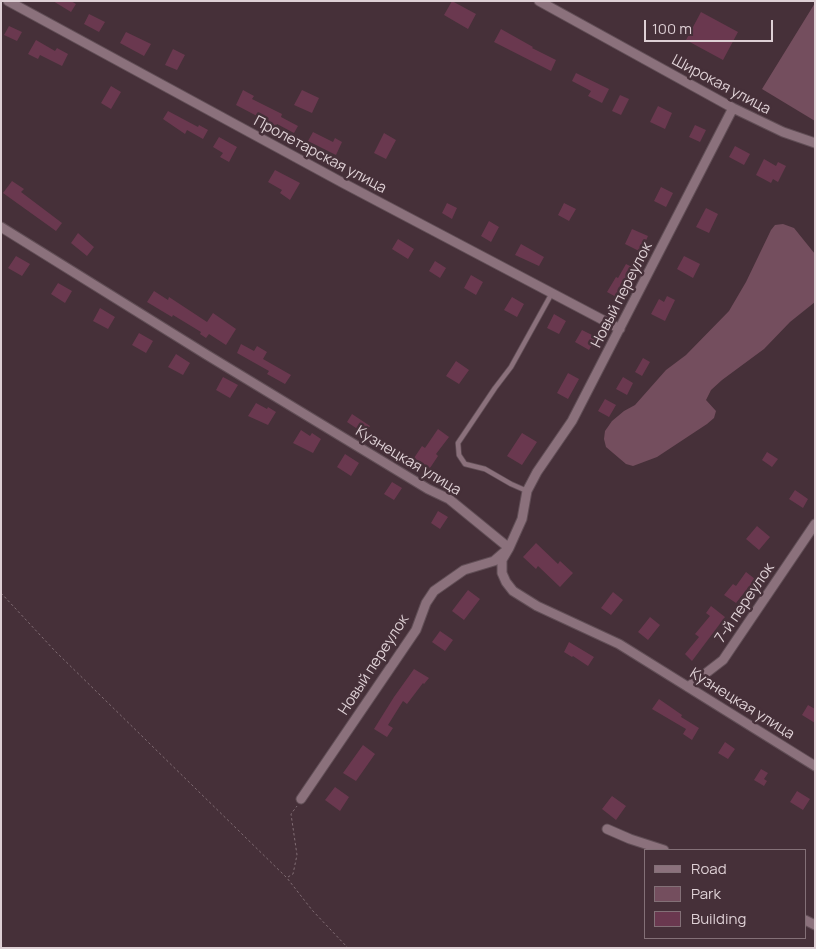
<!DOCTYPE html>
<meta charset="utf-8">
<style>
body{margin:0}
#map{position:relative;width:816px;height:949px;overflow:hidden;background:#463039;font-family:Manrope,sans-serif}
canvas{display:block}
.frame{position:absolute;inset:0;border:2px solid #ded0d5;pointer-events:none}
.legend{position:absolute;left:644px;top:849px;width:162px;height:90px;box-sizing:border-box;background:#463039;border:1px solid #837077;margin:0;padding:6px 9px;list-style:none;font-size:15px;color:#ded0d5}
.legend li{display:flex;align-items:center;gap:10px;height:25px}
.legend b{width:25px;border:1px solid #837077}
.scale{position:absolute;left:644px;top:20px;width:129px;height:22px;box-sizing:border-box;border:2px solid #ded0d5;border-top:0;padding-left:6px;font-size:15px;line-height:18px;white-space:nowrap;color:#ded0d5;-webkit-text-stroke:4px #463039;paint-order:stroke}
</style>
<div id="map">
<canvas width="816" height="949"></canvas>
<div class="frame"></div>
<ul class="legend">
<li><b style="height:6px;background:#8b717c"></b>Road</li>
<li><b style="height:14px;background:#744e5e"></b>Park</li>
<li><b style="height:14px;background:#6a384f"></b>Building</li>
</ul>
<div class="scale">100 m</div>
</div>
<script>
const context = document.querySelector('canvas').getContext('2d');
context.lineJoin = 'round';
function fillPath(path, color) { context.fillStyle = color; context.fill(path, 'evenodd'); }
const poly = rows => new Path2D(rows.map(r => 'M' + r).join(''));
function stroke(path, color, width, dash) { context.strokeStyle = color; context.lineWidth = width; context.lineCap = dash ? 'butt' : 'round'; context.setLineDash(dash || []); context.stroke(path); }
function label(font, color, halo, rows, align = 'center') {
  context.font = font + ' Manrope,sans-serif'; context.lineWidth = 5; context.setLineDash([]); context.textBaseline = 'middle'; context.strokeStyle = halo; context.fillStyle = color; for (const [text, x, y, turn = 0] of rows) {
    context.save(); context.translate(x, y); context.rotate((+turn || 0) * Math.PI / 180); context.textAlign = isNaN(turn) ? turn : align; if (halo) context.strokeText(text, 0, 0); context.fillText(text, 0, 0); context.restore();
  }
}
const green = poly([
 [815,3,815,121,762,89],
 [783,224,794,228,815,254,815,302,790,322,764,349,722,380,711,390,706,400,716,411,714,418,707,424,657,457,633,466,626,464,606,447,604,439,605,431,612,421,624,411,635,405,666,370,686,355,729,311,746,282,771,230,775,225]
]);
const building = poly([
 [53,1,71,1,76,4,71,12],
 [452,1,476,14,468,29,444,15],
 [701,12,738,32,723,60,686,40],
 [89,14,105,22,99,32,84,24],
 [9,26,22,32,17,41,4,35],
 [501,29,533,47,532,48,556,60,551,71,494,42],
 [126,32,151,44,144,56,120,43],
 [36,40,55,51,57,48,68,54,62,66,40,55,38,59,28,54],
 [173,49,185,55,177,70,165,65],
 [576,73,609,89,602,103,588,96,591,91,572,81],
 [111,86,121,92,111,109,101,103],
 [243,90,254,96,252,99,282,114,281,117,298,126,294,133,277,124,276,126,236,105],
 [302,90,319,98,312,113,294,105],
 [620,95,629,99,621,115,612,111],
 [658,106,672,113,665,129,650,122],
 [168,111,198,127,199,125,208,130,203,139,187,130,185,134,163,119],
 [695,125,706,130,700,142,689,137],
 [313,132,333,142,335,138,342,142,336,155,308,141],
 [384,133,396,140,386,159,374,153],
 [219,137,237,147,229,162,220,157,223,153,213,147],
 [735,146,750,154,744,165,729,157],
 [764,159,776,166,778,162,786,166,778,182,773,179,771,183,756,175],
 [275,170,300,183,290,200,280,193,282,190,268,182],
 [12,181,24,189,21,192,62,223,56,231,3,193],
 [661,187,673,193,666,207,654,201],
 [447,203,457,208,452,219,442,213],
 [564,203,576,209,569,221,558,215],
 [706,208,718,214,709,233,696,227],
 [489,221,499,227,491,242,481,236],
 [632,229,648,236,641,252,625,244],
 [78,233,94,247,87,256,71,243],
 [398,239,414,249,408,259,392,249],
 [521,244,544,257,539,266,515,255],
 [16,256,30,264,22,276,8,268],
 [684,256,700,264,693,278,677,269],
 [435,261,446,268,440,278,429,271],
 [626,264,638,270,634,278,632,277,620,299,607,292,616,277,618,278],
 [471,275,483,282,476,295,464,288],
 [58,283,72,291,65,303,51,294],
 [154,291,168,300,169,297,207,322,213,313,236,329,226,345,209,334,206,338,200,334,201,332,173,315,172,317,147,302],
 [667,296,675,300,665,321,651,314,659,299,664,302],
 [512,297,524,304,517,317,504,310],
 [100,308,115,317,108,329,93,321],
 [554,314,566,321,559,334,547,328],
 [582,330,596,337,589,350,575,342],
 [139,333,153,341,146,353,132,345],
 [241,344,254,351,257,346,267,352,263,359,291,375,285,384,267,374,269,371,237,353],
 [176,354,190,363,183,375,168,367],
 [643,358,650,362,642,376,635,372],
 [456,361,469,370,459,384,446,376],
 [568,373,579,379,568,399,557,393],
 [223,377,238,385,230,398,216,390],
 [623,377,633,383,627,395,616,389],
 [605,399,616,405,609,417,598,411],
 [256,403,267,409,268,407,276,412,268,425,248,416],
 [352,414,370,426,365,434,347,422],
 [438,429,449,437,436,454,438,456,430,468,414,458,422,446,425,448],
 [301,430,310,436,312,433,321,439,313,453,293,443],
 [522,433,537,442,522,465,507,456],
 [767,452,778,459,772,467,762,460],
 [345,454,359,463,351,476,337,467],
 [392,482,402,488,394,500,384,494],
 [795,490,808,499,803,508,789,499],
 [438,511,448,517,440,529,431,523],
 [757,526,770,537,759,550,746,539],
 [536,543,558,564,560,561,573,573,560,587,538,566,536,569,523,557],
 [746,572,755,579,736,603,724,595,733,584,736,586],
 [468,590,480,599,464,620,452,611],
 [613,592,623,600,611,615,601,608],
 [711,606,725,617,692,661,685,654,699,637,695,634,710,616,706,613],
 [650,617,660,625,648,640,638,632],
 [440,631,453,640,445,651,432,642],
 [569,642,594,657,588,666,573,656,572,657,564,652],
 [414,669,429,678,424,684,423,683,407,704,403,701,388,725,393,728,387,737,374,729,394,697],
 [659,699,682,715,681,717,699,728,692,740,683,734,686,729,652,709],
 [808,705,815,709,815,723,802,715],
 [725,742,735,749,728,759,718,753],
 [363,745,375,754,356,781,343,773],
 [761,769,768,773,764,779,767,781,764,786,754,780],
 [335,787,349,797,340,811,325,800],
 [797,791,810,799,803,810,790,802],
 [612,796,626,806,616,820,602,809]
]);
const path = poly([
 [1,593,55,651,287,878,312,910,348,948],
 [288,877,293,874,297,855,291,814,297,806]
]);
const lane = poly([
 [527,491,511,484,485,469,465,464,459,455,458,443,495,388,511,367,552,293]
]);
const street = poly([
 [8,1,343,183,620,329],
 [539,1,733,108,783,132,815,143],
 [1,227,207,355,428,489,449,499,509,548,502,560,502,573,506,582,513,591,537,606,619,644,815,766],
 [688,687,723,660,815,524],
 [301,799,416,630,426,603,434,591,464,570,494,561,509,548,522,519,527,491,537,472,572,421,733,108],
 [607,829,630,839,664,850],
 [805,920,815,925]
]);
const streetNames = [
 ["Широкая улица",721,85,28],
 ["Пролетарская улица",320,155,28],
 ["Новый переулок",622,295,-63],
 ["Кузнецкая улица",408,461,31],
 ["7-й переулок",745,603,-56],
 ["Новый переулок",374,665,-57],
 ["Кузнецкая улица",742,704,32]
];
fillPath(green, '#744e5e');
fillPath(building, '#6a384f');
stroke(lane, '#614e56', 6);
stroke(street, '#614e56', 11);
stroke(path, '#806d74', 1, [2.5, 2.5]);
stroke(lane, '#8b717c', 4.5);
stroke(street, '#8b717c', 9);
label('15px', '#ded0d5', '#463039', streetNames);
</script>
